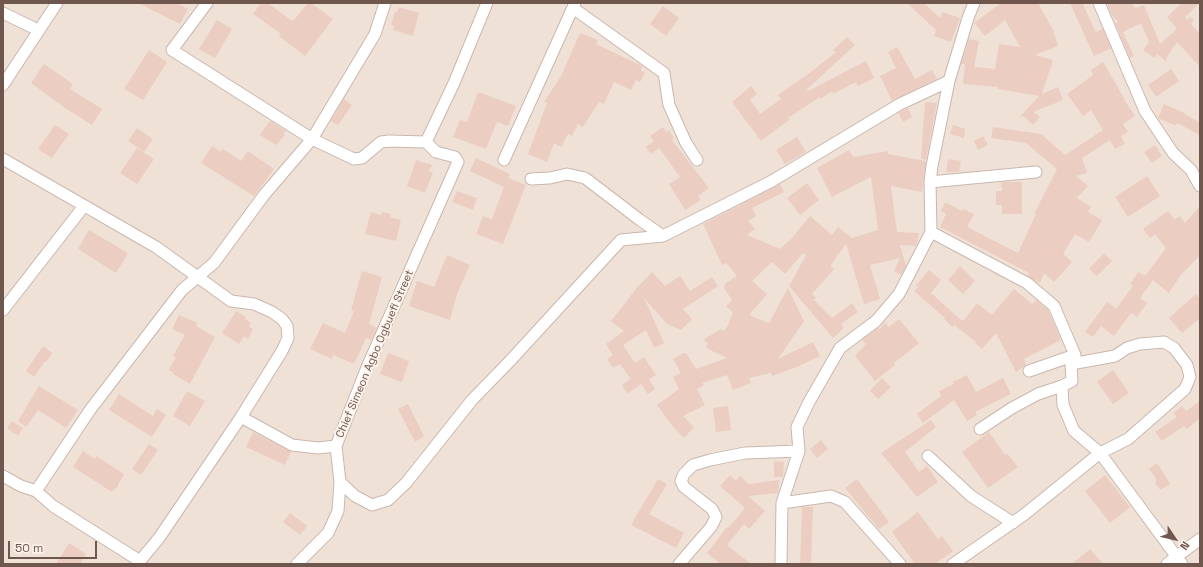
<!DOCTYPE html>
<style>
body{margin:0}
#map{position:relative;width:1203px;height:567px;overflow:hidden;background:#f9f0e6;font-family:"Space Grotesk",sans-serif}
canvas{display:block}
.frame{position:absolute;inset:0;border:4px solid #6f574e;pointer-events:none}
.north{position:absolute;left:1155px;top:519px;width:40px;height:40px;-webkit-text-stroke:3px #fcf4ec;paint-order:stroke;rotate:125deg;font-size:11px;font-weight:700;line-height:16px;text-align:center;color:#6f574e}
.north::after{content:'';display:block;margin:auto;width:14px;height:18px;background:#6f574e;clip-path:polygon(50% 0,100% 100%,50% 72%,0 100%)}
.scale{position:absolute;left:8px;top:541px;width:89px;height:18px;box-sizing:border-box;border:2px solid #6f574e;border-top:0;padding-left:5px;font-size:12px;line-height:14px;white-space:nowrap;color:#6f574e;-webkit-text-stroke:3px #fcf4ec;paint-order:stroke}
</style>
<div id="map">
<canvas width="1203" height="567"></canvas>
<div class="frame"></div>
<div class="north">N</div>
<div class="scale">50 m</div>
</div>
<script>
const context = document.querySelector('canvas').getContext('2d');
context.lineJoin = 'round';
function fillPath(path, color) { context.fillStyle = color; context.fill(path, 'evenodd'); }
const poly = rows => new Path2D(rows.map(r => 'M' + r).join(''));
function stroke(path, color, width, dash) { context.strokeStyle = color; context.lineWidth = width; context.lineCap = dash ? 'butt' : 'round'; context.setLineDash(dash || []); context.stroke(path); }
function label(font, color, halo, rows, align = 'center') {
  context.font = font + ' "Space Grotesk",sans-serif'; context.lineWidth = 4; context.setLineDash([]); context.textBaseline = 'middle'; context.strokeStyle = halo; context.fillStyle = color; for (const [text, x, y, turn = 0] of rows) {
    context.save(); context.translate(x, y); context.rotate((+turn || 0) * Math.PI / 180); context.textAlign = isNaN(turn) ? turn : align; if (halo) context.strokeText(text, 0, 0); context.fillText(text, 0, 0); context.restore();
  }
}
const residential = poly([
 [3,3,1200,3,1200,564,3,564]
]);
const building = poly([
 [138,3,177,3,188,9,180,24],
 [261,3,268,3,292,21,294,20,308,3,311,3,333,19,305,56,279,36,281,34,253,14],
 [907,3,924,3,940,18,943,12,960,18,951,42,934,36,936,30],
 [1001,3,1038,3,1053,30,1058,46,1035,55,1053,60,1042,94,1058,87,1063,100,1033,112,1040,117,1033,125,1023,116,1019,118,1039,96,998,89,998,87,963,84,965,64,961,64,969,39,979,41,974,67,995,69,999,44,1020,47,1005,20,985,36,974,23],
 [1070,3,1082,3,1096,32,1103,29,1111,48,1094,56],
 [1107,3,1132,3,1135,8,1144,5,1160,44,1177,29,1167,17,1182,3,1200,3,1185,17,1187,20,1190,17,1194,20,1191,24,1200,34,1200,67,1177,42,1166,58,1167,62,1157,54,1154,58,1143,50,1149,42,1141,23,1123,32,1134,56,1130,58,1115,23,1118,22,1111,14],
 [663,6,679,18,666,36,650,24],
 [399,7,419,13,413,36,393,30,394,26,391,25,395,12,397,12],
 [217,20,232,29,215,58,199,49],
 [580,33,598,40,596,44,642,66,641,71,645,73,640,82,636,80,631,90,614,82,604,104,599,102,583,127,578,124,572,136,568,134,561,147,554,143,547,162,528,154,547,103,544,102,561,76],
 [847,37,855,45,806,90,808,91,866,61,874,78,858,86,856,82,833,94,832,91,821,99,820,97,788,118,789,120,761,141,732,102,751,86,757,94,750,100,760,114,781,99,778,95,811,72,836,52,833,50],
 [897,47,915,79,932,70,937,79,892,101,880,76,896,68,888,52],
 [149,50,167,62,143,100,124,89],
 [1103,62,1125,100,1123,103,1125,101,1135,116,1123,124,1128,132,1121,136,1125,144,1115,149,1110,140,1082,158,1087,173,1076,176,1088,186,1077,198,1091,207,1088,212,1102,220,1089,242,1075,234,1063,254,1072,262,1054,282,1044,273,1040,283,1034,280,1028,276,1029,273,940,227,946,214,941,211,945,202,962,211,963,209,974,214,967,227,1018,253,1036,214,1034,214,1057,169,1026,143,991,138,993,127,1041,134,1065,155,1103,130,1091,110,1083,116,1067,94,1093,75,1091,70],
 [44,64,73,84,70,89,102,109,92,125,65,108,31,83],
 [1171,69,1179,81,1156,97,1148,85],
 [478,92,516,106,508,126,497,122,486,149,453,137,460,120,467,122],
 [344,99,352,105,338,125,331,121],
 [925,102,937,103,926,160,921,159],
 [1164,104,1182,112,1200,123,1200,135,1177,123,1176,126,1158,118],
 [908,108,912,117,903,122,898,113],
 [270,121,286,131,283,134,285,135,276,145,260,135],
 [55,125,69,134,52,158,38,149],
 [953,125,965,129,964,138,950,134],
 [663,127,666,132,669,130,674,138,672,140,709,188,698,196,701,200,685,210,669,184,680,177,659,148,651,154,646,147,654,141,650,136],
 [137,128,153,139,144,152,128,141],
 [983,136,988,145,978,150,974,141],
 [797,137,806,152,785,164,776,150],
 [1155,145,1162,156,1152,163,1144,152],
 [212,146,221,152,223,149,241,161,248,151,274,169,254,196,201,163],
 [137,148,154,159,137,184,120,173],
 [849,150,853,157,888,151,888,154,926,161,922,192,891,186,897,232,919,233,916,246,900,245,906,266,901,275,894,271,900,258,870,265,880,299,864,304,846,244,830,266,834,269,812,294,816,298,814,300,832,318,852,303,858,312,841,324,844,328,833,338,789,286,806,255,803,253,785,274,772,262,752,281,767,294,749,315,769,323,788,288,804,321,778,359,813,342,820,356,797,367,772,376,771,373,749,378,751,383,733,390,727,375,702,383,704,385,697,389,705,405,683,416,694,427,684,438,674,428,657,405,679,389,673,377,681,373,673,359,683,353,686,353,696,369,727,358,706,348,708,343,703,340,721,329,724,331,728,325,733,312,726,306,732,300,724,288,725,284,737,276,726,263,722,265,703,224,780,184,784,192,752,208,756,216,748,221,755,229,747,235,780,249,792,238,810,216,832,235,838,227,852,238,878,230,871,177,832,197,817,168],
 [476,158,510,174,508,178,526,185,503,244,476,234,483,216,492,219,504,187,470,171],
 [948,159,961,161,959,172,946,172],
 [416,160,432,165,429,171,433,173,425,193,407,186],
 [1147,176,1160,196,1128,217,1115,197],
 [1001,182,1022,182,1022,214,1002,214,1002,205,996,205,996,191,1002,191],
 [807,183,819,200,800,215,787,198],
 [457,191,477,198,473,210,452,202],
 [1200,206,1200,255,1180,276,1169,293,1153,280,1140,298,1147,303,1137,317,1131,313,1114,336,1101,326,1093,337,1085,332,1107,302,1116,309,1133,286,1130,284,1138,272,1145,276,1166,248,1155,234,1150,238,1143,229,1168,211,1175,220,1180,216,1185,223],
 [371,212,381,215,382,212,391,214,390,217,401,220,396,241,365,234],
 [89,230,128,253,116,273,78,249],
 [1104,253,1112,261,1097,276,1089,269],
 [447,255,470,265,457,294,450,320,409,306,417,281,434,287],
 [960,266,975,281,963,294,948,280],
 [929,270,941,280,931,293,961,320,964,320,977,303,992,315,1014,289,1032,304,1036,300,1048,310,1061,340,1024,359,1026,365,1016,372,996,333,982,349,975,343,976,342,954,325,952,327,944,319,945,318,914,291,920,285,915,287],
 [362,271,382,277,369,324,377,328,371,340,366,338,354,364,333,355,332,359,310,349,323,323,345,333,354,311,351,310],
 [652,272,665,286,680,276,690,291,712,277,718,286,683,309,692,319,681,330,667,324,644,298,664,343,654,348,646,330,623,345,635,363,644,357,656,375,649,379,655,389,648,394,641,384,627,394,622,385,631,379,620,364,613,368,607,359,613,355,606,344,624,331,611,321,636,289],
 [1196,294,1200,299,1200,318,1182,333,1169,318],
 [236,311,246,317,245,319,251,323,249,327,253,329,248,339,244,336,239,344,222,333],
 [179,315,197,323,196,326,215,337,190,384,173,374,174,373,169,370,176,357,173,356,185,335,172,329],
 [899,319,919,343,894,363,895,365,875,381,855,356,866,344,862,340,878,328,880,329,885,323,889,327],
 [43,346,52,353,46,362,45,361,34,377,26,371],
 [388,353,409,361,402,382,380,374],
 [1113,370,1129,393,1113,404,1097,382],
 [967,375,976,392,1003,378,1011,394,975,412,977,415,967,421,954,400,923,423,917,414,941,396,939,391,954,384,953,382],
 [882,378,891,387,878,399,870,391],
 [39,386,78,410,66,428,38,410,26,427,18,421],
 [187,391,205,401,190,426,173,416],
 [119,394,153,416,157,409,166,415,152,437,109,410],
 [1200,401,1200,418,1187,429,1184,426,1162,441,1155,432,1177,417,1173,413,1182,406,1186,411],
 [408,404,424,436,415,442,398,409],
 [728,406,731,430,716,432,713,408],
 [931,420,936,427,905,452,919,472,927,466,938,482,917,497,881,453],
 [12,421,23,428,18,436,7,428],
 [253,432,291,452,285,465,246,447],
 [989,432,1005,455,1007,453,1018,467,988,488,962,452],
 [821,440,828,449,817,458,810,449],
 [149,444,158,450,141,475,132,469],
 [83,451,95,459,96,456,124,474,116,489,114,488,112,492,73,467],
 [774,461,784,462,783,477,774,477],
 [1157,463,1170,484,1160,490,1155,482,1157,480,1149,469],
 [730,475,736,481,740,476,749,484,779,480,778,493,748,496,765,511,749,529,744,524,727,545,751,564,720,564,707,553,727,527,728,528,745,508,720,486],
 [1105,475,1130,507,1110,523,1085,491],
 [658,479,667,484,649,514,684,533,676,548,631,525],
 [857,479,889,522,879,529,845,488],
 [802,507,813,507,811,564,800,564],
 [918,512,938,539,942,536,953,551,935,564,915,564,892,532],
 [290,513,307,526,300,535,283,522],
 [69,543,86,554,80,564,56,564],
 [1090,549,1103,564,1072,564]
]);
const minor = poly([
 [207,3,172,50,312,139,354,159,362,158,381,142,389,141,426,142,436,152,455,157,458,162,368,365,336,446,340,482,338,511,328,533,297,564],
 [1099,3,1145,111,1173,153,1191,170,1200,186],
 [573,8,664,73,669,105,686,143,697,160],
 [3,13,38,30],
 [3,85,57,3],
 [426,142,454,83,487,3],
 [3,159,156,247,231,301,254,304,272,312,282,319,287,326,288,338,282,351,241,417,159,538,140,561,53,506,36,491,21,486,3,476],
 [504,160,575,3],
 [531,179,550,178,567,174,585,178,640,220,663,236],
 [930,182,1036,172],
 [931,232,1027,283,1054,306,1075,355,1071,364,1072,381,1062,386,1063,405,1074,431,1100,453,1182,564],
 [3,310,84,206],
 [1029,371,1075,355],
 [241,417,292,445,318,448,336,446],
 [980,429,1012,408,1038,394,1062,386],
 [928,456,971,496,1013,523],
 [340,482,355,496,372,505,388,500,406,483,472,400,509,362,621,240,663,236,772,181,900,104,949,81],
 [36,491,90,410,182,290,214,263,264,195,312,139,375,34,385,3],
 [782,503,831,496,845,502,900,564],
 [679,564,711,527,716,517,712,509,684,487,681,481,684,474,693,465,710,460,745,453,799,451],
 [781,564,782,503,799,451,797,427,809,402,840,348,876,321,899,294,931,232,930,182,932,166,949,81,968,18,974,3],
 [953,564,1025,514,1100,453,1128,439,1185,389,1190,377,1187,365,1174,348,1164,342,1140,344,1127,348,1115,356,1071,364],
 [1167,564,1200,539]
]);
const streetNames = [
 ["Chief Simeon Agbo Ogbuefi Street",375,354,-67]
];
fillPath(residential, '#f0e1d6');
fillPath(building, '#ebcec1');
stroke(minor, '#c9b7ae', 13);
stroke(minor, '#fff', 11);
label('11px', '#6f574e', '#fcf4ec', streetNames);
</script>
